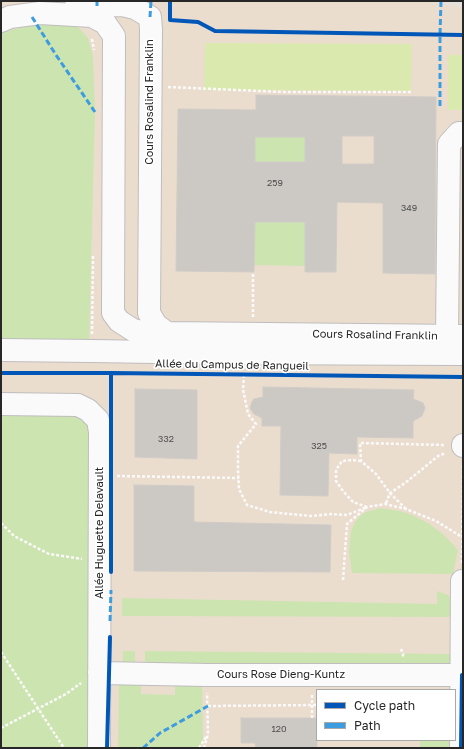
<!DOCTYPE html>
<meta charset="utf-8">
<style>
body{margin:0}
#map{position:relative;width:464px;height:749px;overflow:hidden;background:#e6e0db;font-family:"Golos Text",sans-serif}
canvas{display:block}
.frame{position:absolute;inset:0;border:2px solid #272727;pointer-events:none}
.legend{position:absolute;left:316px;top:689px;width:140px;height:52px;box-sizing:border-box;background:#fff;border:1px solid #a9a9a9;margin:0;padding:5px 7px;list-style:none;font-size:12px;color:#272727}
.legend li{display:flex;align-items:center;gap:8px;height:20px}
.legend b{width:20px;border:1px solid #a9a9a9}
</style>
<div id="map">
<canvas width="464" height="749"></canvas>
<div class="frame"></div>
<ul class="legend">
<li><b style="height:5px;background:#0057b8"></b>Cycle path</li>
<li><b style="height:5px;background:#3d9ce0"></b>Path</li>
</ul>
</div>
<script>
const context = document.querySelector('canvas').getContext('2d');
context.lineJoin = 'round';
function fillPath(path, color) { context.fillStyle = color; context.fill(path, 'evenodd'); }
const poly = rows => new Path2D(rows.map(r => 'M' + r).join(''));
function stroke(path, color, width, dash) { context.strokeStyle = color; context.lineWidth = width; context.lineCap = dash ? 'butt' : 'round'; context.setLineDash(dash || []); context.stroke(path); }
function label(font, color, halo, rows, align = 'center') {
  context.font = font + ' "Golos Text",sans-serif'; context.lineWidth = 3.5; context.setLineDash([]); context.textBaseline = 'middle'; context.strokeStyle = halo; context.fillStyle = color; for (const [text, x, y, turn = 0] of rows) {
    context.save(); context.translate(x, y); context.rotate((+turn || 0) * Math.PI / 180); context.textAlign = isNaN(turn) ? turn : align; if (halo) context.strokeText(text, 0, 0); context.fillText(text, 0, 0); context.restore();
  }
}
const education = poly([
 [1,1,428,1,441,4,463,7,463,748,1,748],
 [317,690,455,690,455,740,317,740]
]);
const green = poly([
 [70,24,79,28,88,38,93,56,95,112,89,343,1,342,1,33,15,29,37,25],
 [255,137,305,137,305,162,255,162],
 [255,222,305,222,305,266,254,265],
 [1,412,75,412,89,422,94,748,1,748],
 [381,508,400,511,412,515,428,523,444,535,458,550,453,574,352,573,349,552,350,540,351,531,355,522,360,516,366,512],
 [437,591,448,595,455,604,452,615,448,617,122,616,122,598,437,604],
 [123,651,135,651,135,668,122,669],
 [145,651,448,654,454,658,455,667,145,669],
 [119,682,141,682,141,694,175,695,175,682,202,682,203,739,199,748,118,748],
 [420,740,455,740,455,748,420,748]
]);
const pitch = poly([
 [205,43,412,44,411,91,204,90],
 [448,55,463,55,463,110,448,110]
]);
const building = poly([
 [256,95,436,97,435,274,383,273,383,203,337,202,336,272,305,272,305,222,255,222,254,272,176,271,178,109,256,110,256,95],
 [342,136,374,136,374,164,342,164,342,136],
 [255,137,305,137,305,162,255,162,255,137],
 [263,387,414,390,413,399,421,402,423,403,425,408,422,416,413,421,413,438,357,437,357,454,329,453,328,496,280,495,281,426,262,426,262,418,254,414,250,408,252,402,254,399,263,397,263,387],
 [135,389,197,390,197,459,135,457,135,389],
 [134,485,194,486,194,522,331,525,330,572,134,571,134,485],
 [241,718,317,718,317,748,256,748,255,743,241,743,241,718]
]);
const path = poly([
 [92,39,94,50],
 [168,87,284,92,411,92],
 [253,317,253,272],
 [92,334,93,255],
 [244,375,243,389,248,414,256,424,238,446,238,470,239,489,247,505,270,512,311,516,331,514,347,515,367,507],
 [361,461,352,460,342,461,336,470,336,481,343,491,353,502,367,507],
 [117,476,239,478],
 [386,503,390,493,405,483,420,471,438,456,446,453],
 [406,509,390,493,376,474,361,461,360,443,445,445],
 [1,523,14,536,49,554,82,559],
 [462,563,463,464],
 [343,580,347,524,367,507,385,504,406,509,436,521,462,537],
 [401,649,403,654,403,658],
 [1,652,64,748],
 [208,706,317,705],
 [312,718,312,693],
 [1,728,66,694,81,683],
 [199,748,206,737],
 [204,748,208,734,207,693]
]);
const minor = poly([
 [76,6,122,5,135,8,150,17,151,29,149,313,156,325,167,333],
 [1,21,10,17,40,13,92,16,105,23,114,36,113,313,119,321,133,330,147,333,167,333,463,336],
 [447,335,449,144,459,133,463,133],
 [1,350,92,351,219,353,463,354],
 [1,404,78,405,88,410,98,420,100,432,99,748],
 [463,446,463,445],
 [99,673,207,675,463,675],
 [461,748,462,581,463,581]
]);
const quiet = poly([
 [97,1,97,6],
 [32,17,56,55,95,112],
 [150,17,151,1],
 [440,106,440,34,441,1],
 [110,621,111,590],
 [143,748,160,733,208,706]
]);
const cycleway = poly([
 [170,1,170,20,198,22,215,31,463,35],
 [1,373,111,373,463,377],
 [111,572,111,373],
 [107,748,110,637],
 [461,748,462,675]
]);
const numberNames = [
 ["259",275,183],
 ["349",409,208],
 ["332",166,439],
 ["325",319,446],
 ["120",279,729]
];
const streetNames = [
 ["Cours Rosalind Franklin",150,102,-90],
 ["Cours Rosalind Franklin",375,335,1],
 ["Allée du Campus de Rangueil",232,365,1],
 ["Allée Huguette Delavault",100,533,-90],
 ["Cours Rose Dieng-Kuntz",281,675]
];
fillPath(education, '#ebddce');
fillPath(green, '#cce4b0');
fillPath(pitch, '#dae9ad');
fillPath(building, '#ccc9c5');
stroke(building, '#d1ccc7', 1);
stroke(minor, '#bfbdbe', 24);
stroke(path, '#fbfafa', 2.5, [3, 2]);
stroke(minor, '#fbfafa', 22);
stroke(quiet, '#3d9ce0', 3, [6, 3]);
stroke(cycleway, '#0057b8', 4);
label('9px', '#51504f', null, numberNames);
label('11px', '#272727', '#fff', streetNames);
</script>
